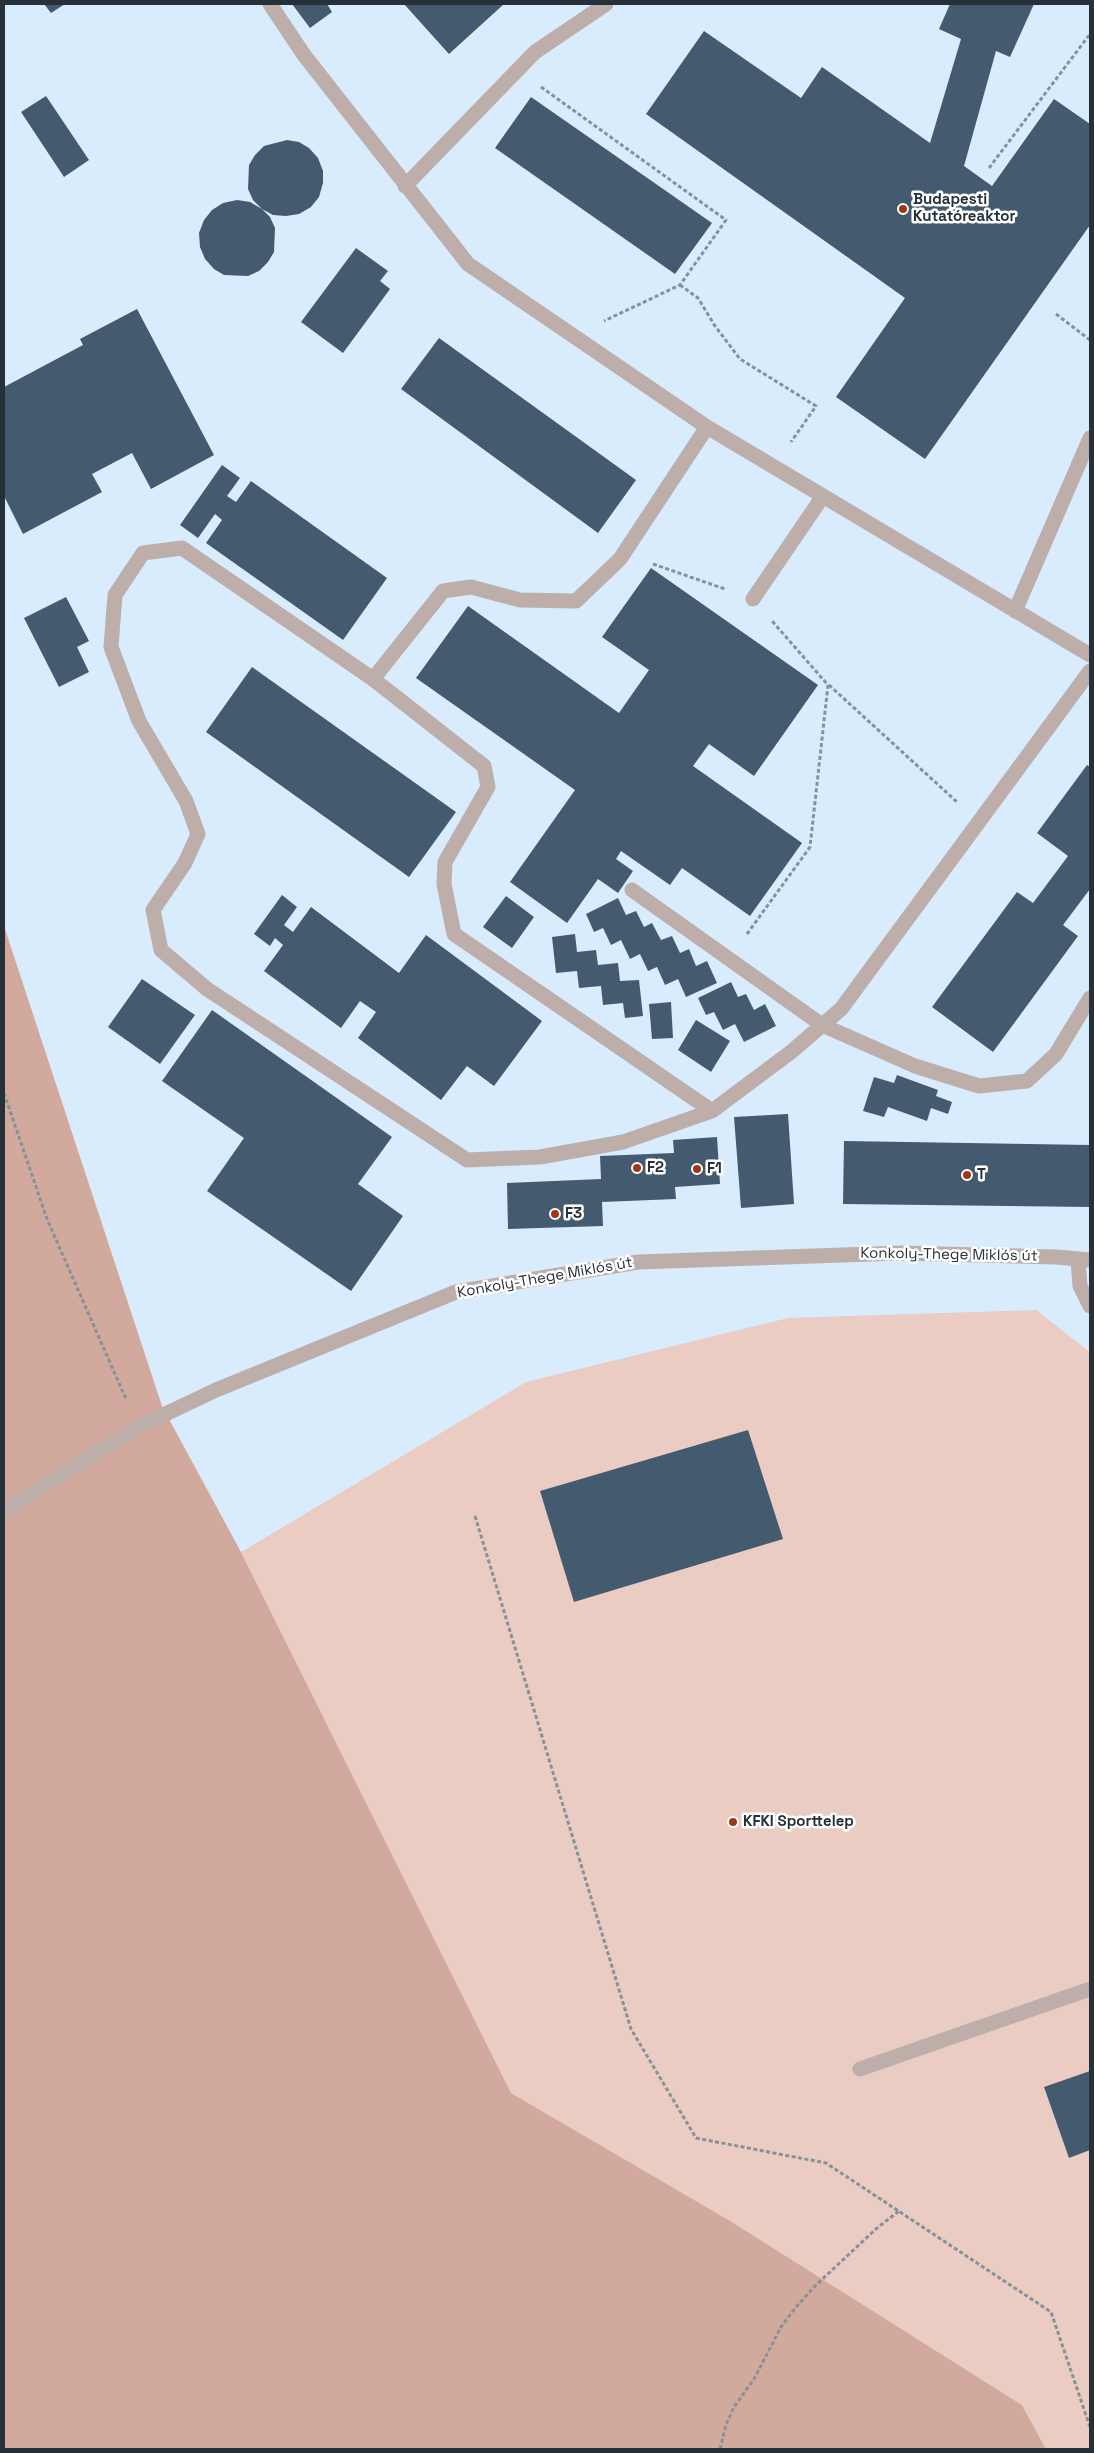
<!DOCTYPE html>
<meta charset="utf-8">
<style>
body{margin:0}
#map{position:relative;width:1094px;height:2453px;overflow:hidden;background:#e9f4fe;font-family:"Space Grotesk",sans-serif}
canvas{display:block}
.frame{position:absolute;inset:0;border:5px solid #263039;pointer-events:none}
</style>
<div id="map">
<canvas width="1094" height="2453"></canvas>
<div class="frame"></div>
</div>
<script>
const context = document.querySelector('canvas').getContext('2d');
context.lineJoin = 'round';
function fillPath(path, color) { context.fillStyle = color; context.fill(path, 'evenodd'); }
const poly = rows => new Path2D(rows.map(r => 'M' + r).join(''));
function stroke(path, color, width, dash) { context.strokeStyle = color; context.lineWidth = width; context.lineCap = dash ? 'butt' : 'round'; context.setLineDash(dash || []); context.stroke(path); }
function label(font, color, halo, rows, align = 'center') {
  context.font = font + ' "Space Grotesk",sans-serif'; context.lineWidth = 5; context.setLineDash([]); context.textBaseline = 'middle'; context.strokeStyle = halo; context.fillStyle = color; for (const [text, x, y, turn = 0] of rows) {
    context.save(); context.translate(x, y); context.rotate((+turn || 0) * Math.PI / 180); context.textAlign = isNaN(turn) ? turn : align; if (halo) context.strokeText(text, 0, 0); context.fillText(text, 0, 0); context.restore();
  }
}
const built = poly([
 [4,4,1090,4,1090,1352,1035,1310,526,1382,241,1552,162,1406,4,926]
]);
const green = poly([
 [1036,1310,1090,1352,1090,2449,1046,2449,1022,2405,732,2222,511,2093,241,1552,526,1382,788,1318]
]);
const forest = poly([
 [4,926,162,1406,241,1552,511,2093,732,2222,1022,2405,1046,2449,4,2449]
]);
const building = poly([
 [44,4,65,4,51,13],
 [292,4,327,4,332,12,310,28],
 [404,4,504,4,449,54],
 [950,4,1034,4,1010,57,996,51,964,166,992,186,1054,99,1090,124,1090,225,925,459,836,397,905,298,646,114,704,31,801,98,822,67,930,143,961,39,939,29],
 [46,96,89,160,64,177,21,112],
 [531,97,712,223,675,274,495,148],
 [287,140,299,142,309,148,318,158,323,171,323,183,319,197,311,207,299,214,286,216,273,215,262,209,270,217,275,228,274,252,268,262,259,271,248,276,224,275,214,269,205,259,200,247,199,233,204,220,212,210,223,203,237,200,250,202,262,209,253,200,248,189,249,165,255,155,264,146],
 [356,248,388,271,380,281,390,289,343,353,301,322],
 [137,309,214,455,151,489,132,453,92,474,102,492,23,534,4,496,4,387,83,345,80,339],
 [439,338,636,480,598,533,401,389],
 [222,465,240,478,227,496,236,502,251,481,387,578,343,640,206,543,222,520,215,514,198,538,180,525],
 [651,568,818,685,754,776,709,744,693,766,802,843,750,916,682,868,670,885,621,851,616,859,633,871,618,893,598,879,567,923,510,882,575,790,416,678,468,606,619,713,649,670,602,637],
 [66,597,89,641,77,647,89,672,59,687,24,618],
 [252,667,456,812,409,877,206,732],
 [1087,765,1090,767,1090,889,1063,925,1078,936,993,1052,932,1007,1017,892,1033,903,1068,856,1037,833],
 [282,895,297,907,284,925,293,932,311,907,399,973,426,935,542,1021,494,1086,467,1066,441,1100,358,1038,376,1012,360,1001,341,1028,264,971,283,945,275,938,270,946,254,934],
 [506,896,534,917,512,948,483,927],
 [618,898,626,915,636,911,644,927,652,923,661,940,672,936,680,953,689,949,696,966,707,961,717,983,686,997,678,979,665,985,657,967,648,971,640,954,630,959,621,940,611,945,603,928,594,932,586,914],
 [575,934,577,952,596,950,598,965,618,963,620,981,639,980,643,1016,625,1018,623,1003,603,1005,601,986,579,988,577,971,556,973,552,937],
 [142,979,195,1015,160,1064,108,1027],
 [731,982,738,997,746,994,754,1010,765,1004,776,1026,744,1042,735,1024,723,1030,714,1012,706,1015,698,998],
 [671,1002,673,1038,652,1039,649,1004],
 [212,1010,392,1137,358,1184,403,1216,351,1291,207,1191,244,1138,162,1081],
 [696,1020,730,1041,711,1072,678,1050],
 [897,1075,938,1090,936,1096,952,1102,948,1114,931,1108,927,1121,888,1107,884,1117,863,1111,874,1077,894,1083],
 [788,1114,794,1204,741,1208,734,1117],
 [717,1137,720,1184,675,1187,676,1199,602,1202,603,1226,508,1229,507,1183,601,1179,600,1156,674,1153,673,1140],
 [844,1141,1090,1145,1090,1207,843,1204],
 [748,1430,783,1539,574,1602,540,1491],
 [1090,2071,1090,2150,1069,2158,1044,2087]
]);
const path = poly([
 [541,87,726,220,680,285,604,321],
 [989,168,1090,34],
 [680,285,698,298,715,326,740,359,816,406,791,442],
 [1056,314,1090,340],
 [653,564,725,589],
 [829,685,957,802],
 [747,934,810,847,828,685,772,621],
 [4,1093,47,1219,126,1399],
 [475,1516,631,2029,696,2138,826,2163,1051,2312,1090,2427],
 [720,2449,726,2425,734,2407,754,2379,781,2327,796,2307,815,2286,877,2228,899,2211]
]);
const lane = poly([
 [270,4,304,55,468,264,707,427,1090,655],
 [405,186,535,52,606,4],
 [753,599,823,496],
 [1015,611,1090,438],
 [373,679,443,591,471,587,520,600,576,601,620,559,707,427],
 [632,890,822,1025,915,1066,979,1086,1027,1081,1056,1054,1090,998],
 [712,1111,454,934,444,884,445,862,488,787,484,766,373,679,182,548,143,553,115,595,111,647,139,721,186,801,198,834,185,863,153,910,161,950,207,989,467,1160,540,1157,623,1142,712,1111,791,1052,841,1009,1090,671],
 [1078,1260,1080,1286,1090,1306],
 [860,2069,1090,1989]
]);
const street = poly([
 [4,1511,138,1427,216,1390,456,1292,638,1262,901,1253,1056,1257,1090,1260]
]);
const markers = [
 [903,209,5,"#9f3814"],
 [637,1168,5,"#9f3814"],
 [697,1169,5,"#9f3814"],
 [967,1175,5,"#9f3814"],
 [555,1214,5,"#9f3814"],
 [733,1822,5,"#9f3814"]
];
const poiNames = [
 ["Budapesti",913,200],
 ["Kutatóreaktor",913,217],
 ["F2",647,1168],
 ["F1",707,1169],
 ["T",977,1175],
 ["F3",565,1214],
 ["KFKI Sporttelep",743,1822]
];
const streetNames = [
 ["Konkoly-Thege Miklós út",949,1255,1],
 ["Konkoly-Thege Miklós út",545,1278,-10]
];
fillPath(built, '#d8ecfd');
fillPath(green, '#eaccc2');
fillPath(forest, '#d2a99d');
fillPath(building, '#445b6f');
stroke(path, '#86919a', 3, [4, 2.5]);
stroke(lane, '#beaea9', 15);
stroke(street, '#beaea9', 15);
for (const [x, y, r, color] of markers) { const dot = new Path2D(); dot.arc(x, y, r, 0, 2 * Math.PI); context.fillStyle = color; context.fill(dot); stroke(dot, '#fff', 2); }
label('bold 15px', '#263039', '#fff', poiNames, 'left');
label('15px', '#263039', '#fff', streetNames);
</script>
